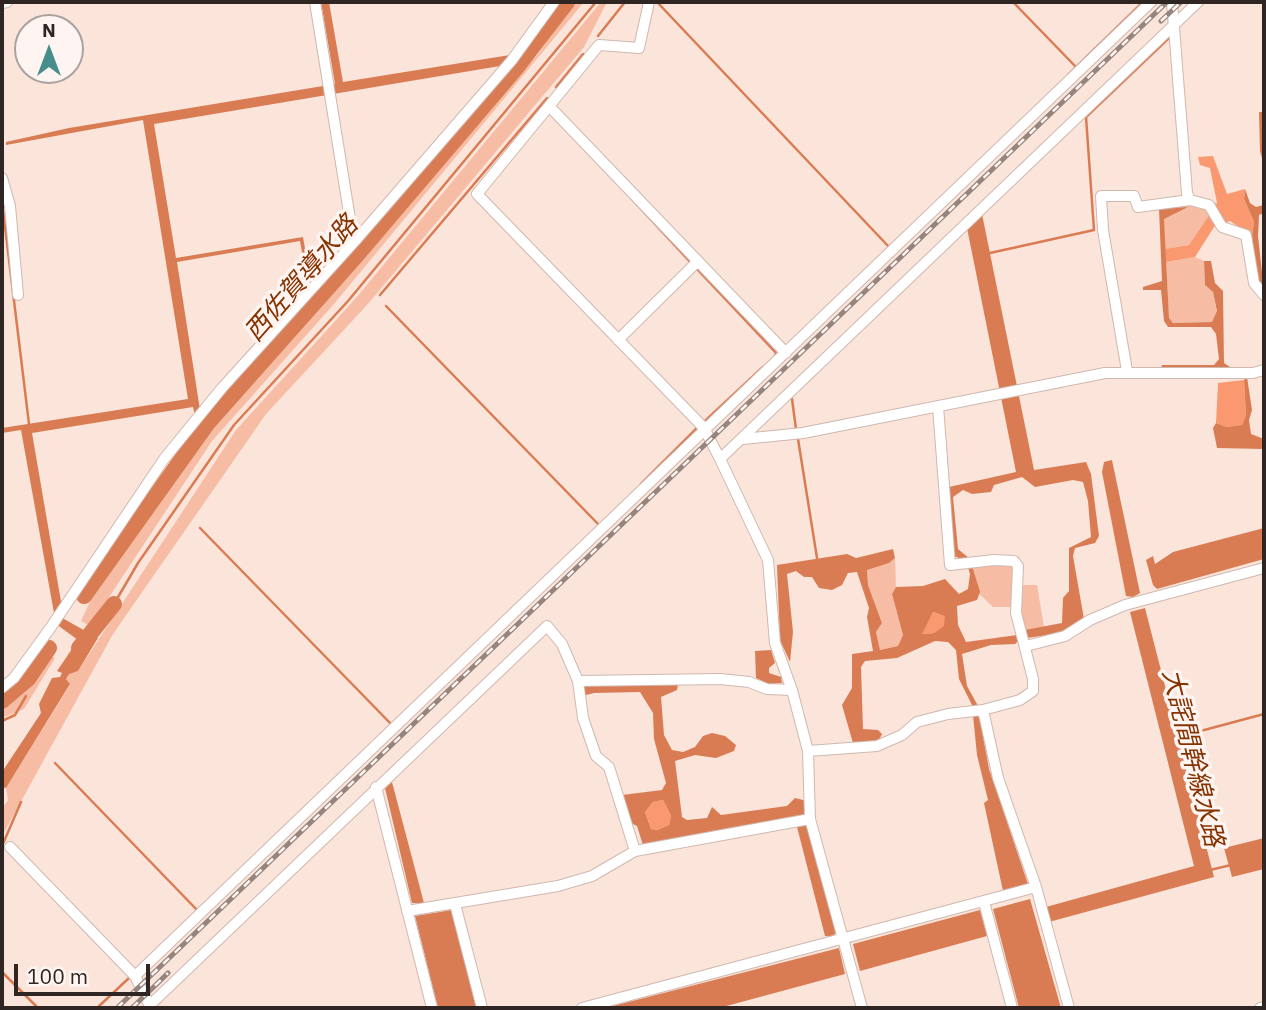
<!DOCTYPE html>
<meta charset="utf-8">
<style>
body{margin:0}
#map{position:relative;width:1266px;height:1010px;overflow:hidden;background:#fbe4da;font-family:"IBM Plex Sans",sans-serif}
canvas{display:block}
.frame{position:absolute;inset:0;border:4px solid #2f2623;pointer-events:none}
.north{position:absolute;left:14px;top:14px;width:70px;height:70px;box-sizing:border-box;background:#fef4f1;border:2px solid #aba29f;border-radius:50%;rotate:0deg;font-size:19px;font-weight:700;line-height:28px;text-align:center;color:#2f2623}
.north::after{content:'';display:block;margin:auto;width:24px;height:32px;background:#468e8c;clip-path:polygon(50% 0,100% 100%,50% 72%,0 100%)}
.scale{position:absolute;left:14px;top:964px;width:136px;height:32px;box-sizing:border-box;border:4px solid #2f2623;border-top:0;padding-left:9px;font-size:21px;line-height:24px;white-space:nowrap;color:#2f2623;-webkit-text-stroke:5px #fef4f1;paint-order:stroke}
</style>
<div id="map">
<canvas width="1266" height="1010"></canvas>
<div class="frame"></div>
<div class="north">N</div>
<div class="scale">100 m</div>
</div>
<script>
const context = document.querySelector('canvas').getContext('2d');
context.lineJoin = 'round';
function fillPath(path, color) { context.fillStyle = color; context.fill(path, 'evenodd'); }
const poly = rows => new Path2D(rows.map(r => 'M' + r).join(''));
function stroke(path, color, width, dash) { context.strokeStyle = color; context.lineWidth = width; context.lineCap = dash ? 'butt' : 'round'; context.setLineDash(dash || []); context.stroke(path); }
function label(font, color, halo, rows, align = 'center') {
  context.font = font + ' "IBM Plex Sans","Noto Sans JP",sans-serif'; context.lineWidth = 7; context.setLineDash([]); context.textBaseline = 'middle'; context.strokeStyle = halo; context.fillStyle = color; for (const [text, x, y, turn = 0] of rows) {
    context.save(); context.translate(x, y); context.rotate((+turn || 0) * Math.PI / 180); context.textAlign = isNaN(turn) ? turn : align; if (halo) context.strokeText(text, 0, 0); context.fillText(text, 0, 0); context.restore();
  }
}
const green = poly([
 [575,2,584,2,334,304,212,441,90,626,81,621,95,591,197,445,539,53],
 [601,2,607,2,584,47,367,305,266,414,113,634,2,836,2,809,8,800,6,788,70,685,66,679,69,673,78,671,236,430,356,298],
 [1184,197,1217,203,1189,245,1165,249,1162,202],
 [1195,257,1204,261,1205,285,1213,292,1217,312,1212,322,1173,323,1169,318,1166,262],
 [1019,557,1021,585,1037,585,1045,633,1017,638,1014,607,993,607,976,591,970,559],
 [895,558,896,587,892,594,903,635,898,646,880,650,876,632,882,623,868,585,867,569,889,563],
 [51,656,55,658,24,709,2,718,2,710,25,692]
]);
const forest = poly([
 [1213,156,1227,194,1245,189,1244,199,1254,222,1252,236,1230,221,1214,227,1195,257,1166,262,1165,249,1189,245,1217,203,1210,168,1200,165,1198,157],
 [1244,380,1246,415,1242,425,1227,427,1216,423,1218,383],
 [933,612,946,616,945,626,934,633,921,634],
 [663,800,671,816,669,825,659,830,651,829,645,812,653,802]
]);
const water = poly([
 [321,2,329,2,343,82,510,55,500,66,154,124,176,258,303,237,311,283,308,286,300,241,177,262,200,410,195,416,193,407,32,433,64,619,98,638,78,671,69,674,66,679,70,684,6,788,2,787,2,772,41,713,39,704,52,678,60,677,62,673,57,671,78,640,56,624,21,430,2,433,2,428,188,399,143,120,6,145,6,142,69,128,335,84],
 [1259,112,1264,112,1264,166,1260,151],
 [1245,189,1250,203,1256,207,1264,205,1264,213,1259,215,1258,236,1264,290,1257,279,1252,236,1254,222,1244,199],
 [1188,207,1164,219,1169,318,1173,323,1212,322,1217,311,1213,292,1205,285,1204,261,1211,261,1215,283,1223,291,1224,363,1230,367,1264,367,1246,371,1161,370,1162,365,1214,365,1219,359,1216,334,1211,327,1168,327,1164,321,1161,290,1143,290,1143,287,1162,281,1159,209],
 [982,214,1034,470,1086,462,1091,474,1099,536,1095,543,1075,548,1073,556,1084,619,1061,633,1020,639,1015,644,991,645,962,654,967,686,977,704,989,769,1028,884,1003,891,984,803,988,800,977,755,972,705,959,679,956,650,948,642,935,641,897,658,865,661,861,667,863,729,878,730,882,734,879,740,853,743,842,705,852,688,852,654,873,651,867,617,869,608,857,572,848,573,842,585,832,590,819,588,812,577,804,577,796,571,787,574,793,632,790,662,780,640,777,565,847,554,856,558,893,549,895,558,889,563,867,570,868,585,882,623,876,632,880,650,898,646,903,635,892,594,896,587,923,586,945,579,959,594,968,589,970,574,966,561,954,556,949,487,1016,472,967,228],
 [1022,477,1035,487,1073,480,1083,482,1088,501,1091,537,1069,548,1069,591,1063,598,1062,623,1025,630,1017,635,966,642,958,625,957,606,977,600,980,592,970,559,958,549,953,497,963,490,972,494,991,492,994,485],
 [933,612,945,616,944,626,934,633,922,634],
 [1247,377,1252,410,1249,420,1251,434,1264,439,1264,449,1217,448,1213,428,1216,423,1227,427,1242,425,1246,415,1244,380],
 [1112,460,1140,593,1133,597,1126,596,1102,472,1104,462],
 [1264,528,1264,559,1157,589,1153,585,1146,560,1153,556,1155,564,1173,552],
 [1145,608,1214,877,1049,922,1046,907,1194,866,1130,612],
 [771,650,775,663,769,668,769,673,781,677,782,683,769,684,756,678,755,651],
 [643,683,678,685,677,690,661,697,664,735,672,750,683,752,695,747,703,736,712,733,725,736,736,745,734,751,716,758,695,755,675,761,682,817,687,820,707,818,712,807,721,815,787,806,795,798,807,801,806,812,801,817,643,845,637,826,629,822,622,795,662,790,666,783,654,739,653,713,640,692,594,693,582,696,581,690,587,685],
 [663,800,671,816,669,825,658,830,651,829,645,812,653,802],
 [392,782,424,903,412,903,385,788],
 [805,824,809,826,837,932,832,936,825,936,797,827],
 [1264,838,1264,869,1232,877,1224,848],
 [1030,899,1061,1008,1019,1008,993,909],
 [452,910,476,1008,438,1008,415,916],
 [980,910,987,936,860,971,853,944],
 [839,948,845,974,719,1008,605,1008]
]);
const stream = poly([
 [657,2,889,247],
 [1013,2,1076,67],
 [598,36,625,2],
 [1068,75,1143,2],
 [556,87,583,54],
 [630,197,692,264],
 [2,202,29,424],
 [990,253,1094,230,1086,117,1171,36],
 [697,269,777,354,775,355],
 [380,295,547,98],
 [386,306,599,525],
 [792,399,796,429],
 [706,420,763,367],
 [798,439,817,558],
 [641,484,696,429],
 [200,528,391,724],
 [114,604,138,563,234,425,348,301,596,2],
 [2,721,15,715,26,696],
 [1193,733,1264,714],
 [55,763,198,911],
 [2,846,21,802],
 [1210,870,1231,865],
 [2,972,38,1008],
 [97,1008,129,978]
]);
const river = poly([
 [84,596,207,424,357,255,517,67,567,2],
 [79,648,114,604],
 [2,701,28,679,49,648]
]);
const minor = poly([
 [315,2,351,225,356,240],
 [649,2,639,48,599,45,477,194,704,428,720,459,768,560,775,643,792,690,808,751,810,819,862,1008],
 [1172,2,1187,193,1190,200,1209,205,1222,227,1246,235,1254,283,1264,295],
 [2,3,7,2],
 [550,107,786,353],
 [2,178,10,206,18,295],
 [618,340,698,261],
 [1127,371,1103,230,1101,196,1134,196,1138,207,1190,200],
 [743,439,803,433,1105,373,1253,373,1264,370],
 [720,459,1198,2],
 [1026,646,1065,636,1090,620,1125,605,1264,568],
 [578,681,720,679,749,682,767,689,792,690],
 [2,688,14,678,51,627,164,459,222,388,356,240,512,60,554,2],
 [983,710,998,778,1036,887,1069,1008],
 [808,751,877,746,902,735,917,722,948,714,983,710,1020,700,1033,691,1033,679,1016,613,1018,566,1014,561,994,560,950,565,938,406],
 [376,787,432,1008],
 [10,847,135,976,151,1008],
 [984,902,1012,1008],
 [455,904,482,1008],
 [407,911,558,886,592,876,635,851,810,819],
 [135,976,1151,2],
 [150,1005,547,626,562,644,578,681,583,718,596,756,609,767,635,851],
 [582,1008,1036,887],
 [1260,1008,1264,1007]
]);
const rail = poly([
 [1161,21,1181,2],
 [117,1008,1167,2],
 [132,1008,168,973]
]);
const waterNames = [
 ["西佐賀導水路",302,279,-49],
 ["大詫間幹線水路",1192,758,76]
];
fillPath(green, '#f7bca4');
fillPath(forest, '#fa9970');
fillPath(water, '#da7c53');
stroke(stream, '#da7c53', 2.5);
stroke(river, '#da7c53', 16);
stroke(minor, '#cfb8af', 12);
stroke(minor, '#fff', 10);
stroke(rail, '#95857e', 5);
stroke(rail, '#fef4f1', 2.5, [8]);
label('italic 26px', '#873300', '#fef4f1', waterNames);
</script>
